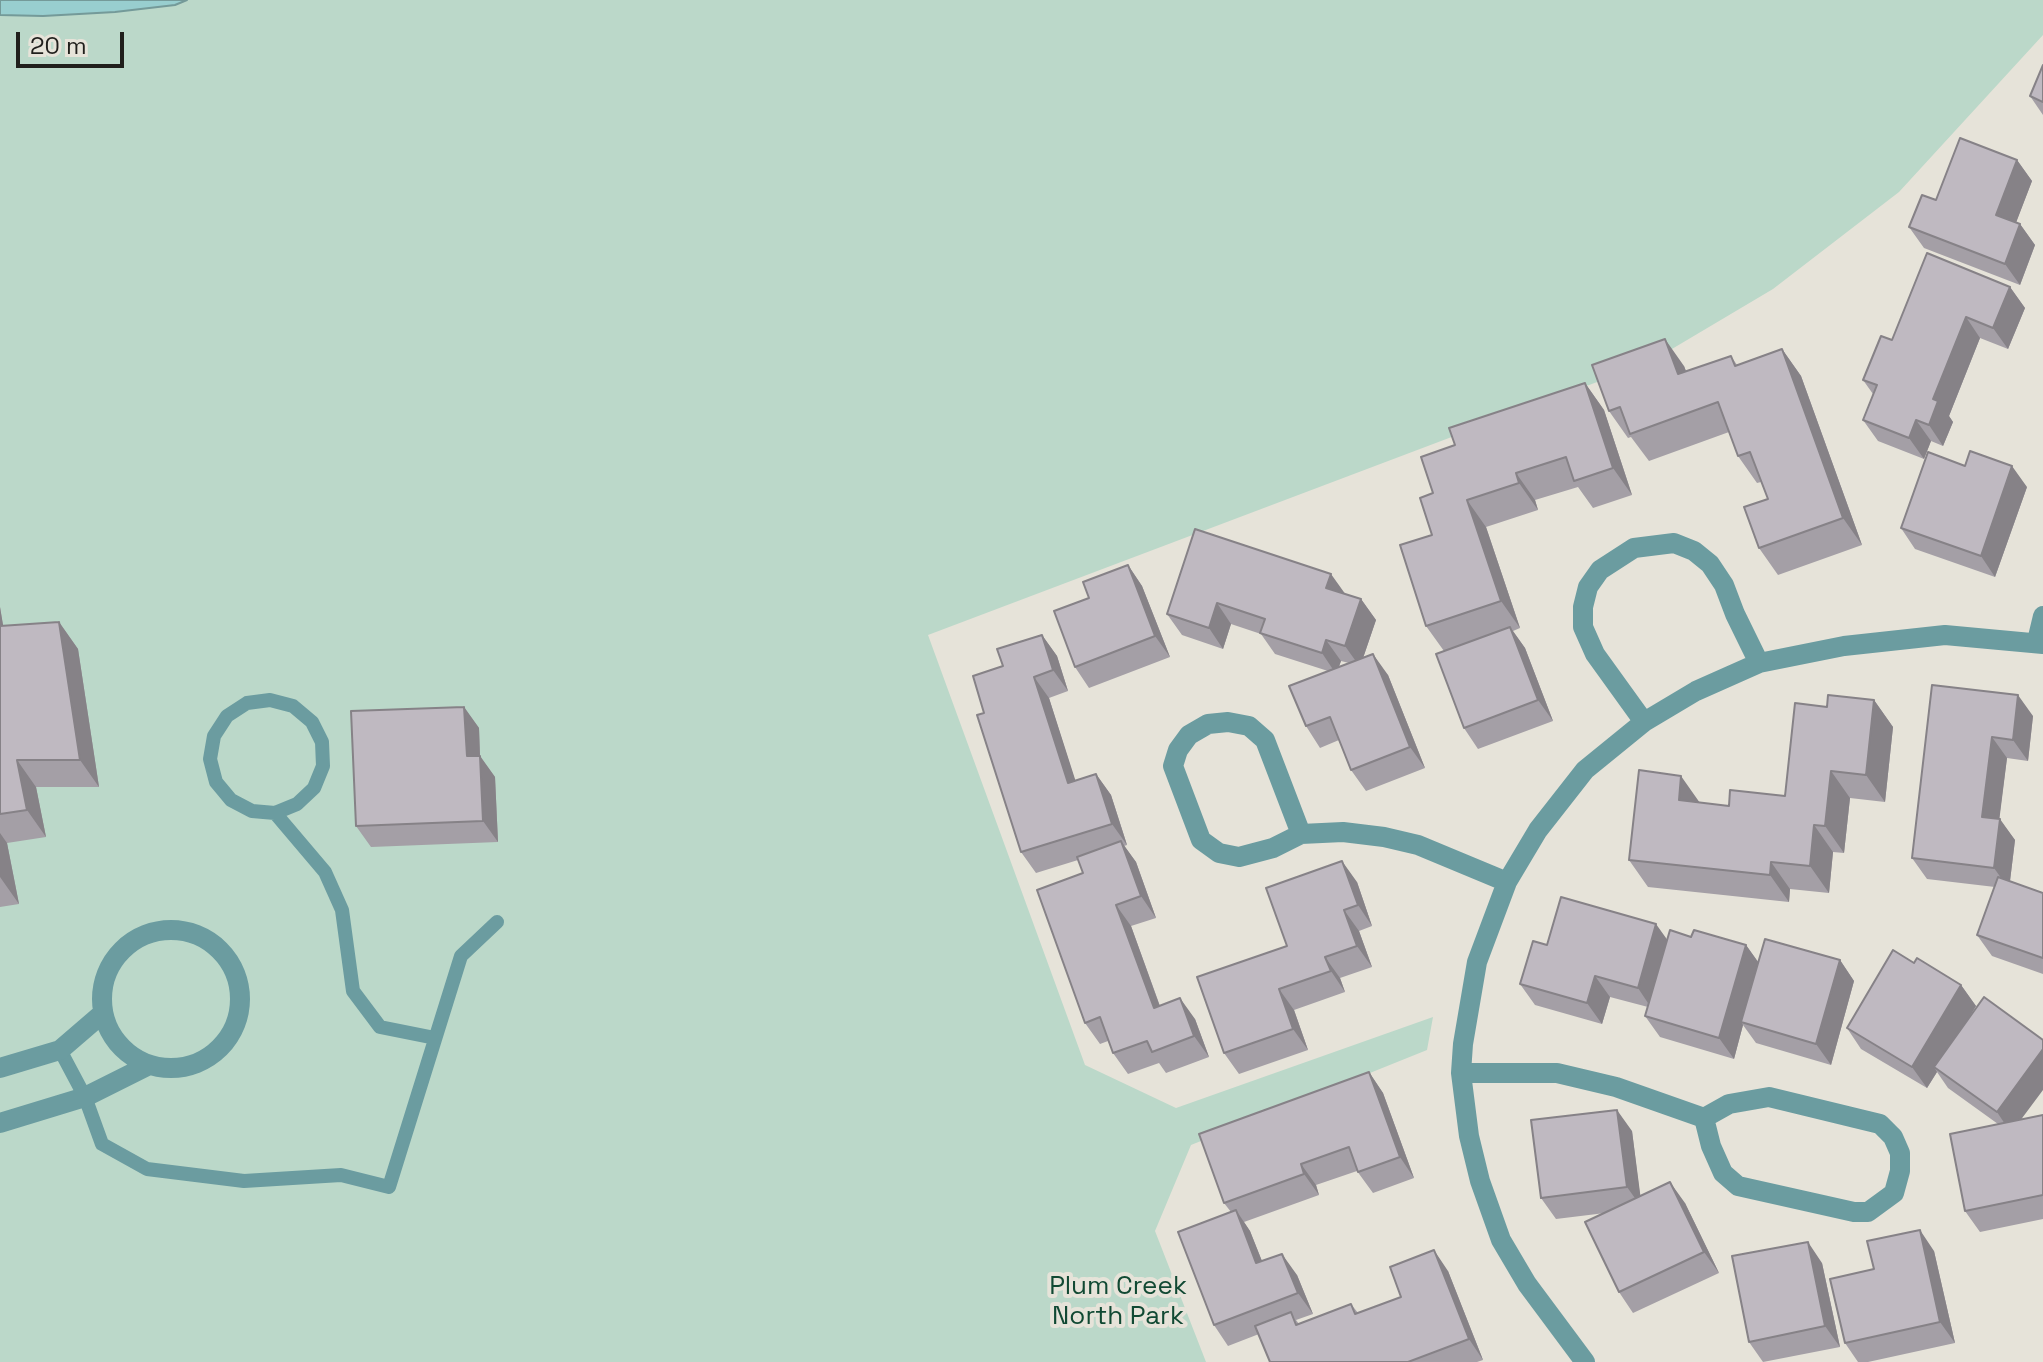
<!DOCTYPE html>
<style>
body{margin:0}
#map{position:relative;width:2043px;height:1362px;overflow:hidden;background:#e6e3d9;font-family:"Space Grotesk",sans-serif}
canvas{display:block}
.scale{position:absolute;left:16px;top:32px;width:108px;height:36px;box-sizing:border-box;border:4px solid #201f1c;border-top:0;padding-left:10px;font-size:24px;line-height:28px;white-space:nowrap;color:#201f1c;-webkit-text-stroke:6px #e6e3d9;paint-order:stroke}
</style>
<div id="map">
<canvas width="2043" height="1362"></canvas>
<div class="scale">20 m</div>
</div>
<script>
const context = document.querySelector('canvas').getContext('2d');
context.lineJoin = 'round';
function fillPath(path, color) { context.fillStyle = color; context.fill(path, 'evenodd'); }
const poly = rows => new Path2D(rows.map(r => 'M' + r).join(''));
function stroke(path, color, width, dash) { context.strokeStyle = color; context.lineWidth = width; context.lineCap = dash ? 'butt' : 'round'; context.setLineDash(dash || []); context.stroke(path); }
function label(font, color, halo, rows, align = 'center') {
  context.font = font + ' "Space Grotesk",sans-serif'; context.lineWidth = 8; context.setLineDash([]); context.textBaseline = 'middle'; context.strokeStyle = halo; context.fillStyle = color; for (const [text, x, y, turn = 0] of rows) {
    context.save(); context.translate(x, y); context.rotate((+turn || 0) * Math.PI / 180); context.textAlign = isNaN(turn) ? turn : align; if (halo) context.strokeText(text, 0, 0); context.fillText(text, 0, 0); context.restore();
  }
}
const green = poly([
 [0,0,2043,0,2043,35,1899,192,1773,289,1650,362,928,635,1085,1065,1176,1108,1433,1017,1427,1050,1191,1145,1155,1231,1206,1362,0,1362]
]);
const water = poly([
 [0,0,187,0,175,5,115,12,43,16,0,15,0,0]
]);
const service = poly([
 [275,813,297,804,314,788,323,766,322,742,312,722,293,706,270,700,247,703,227,716,214,736,210,759,216,782,231,800,252,811,275,813,325,872,342,910,353,991,380,1027,435,1038],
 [60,1050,85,1097,102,1144,147,1169,244,1181,341,1175,389,1187,461,956,497,922]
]);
const minor = poly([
 [2037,641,2043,616],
 [1644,722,1595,654,1583,627,1583,607,1588,587,1600,570,1634,548,1674,543,1694,551,1710,564,1724,585,1735,614,1759,663],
 [1301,834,1273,848,1239,857,1219,853,1201,840,1173,766,1178,750,1189,735,1208,724,1228,722,1249,726,1265,740,1301,834,1343,832,1384,837,1418,845,1507,882],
 '102 999a69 69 0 1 1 138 0a69 69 0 1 1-138 0Z',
 [0,1068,60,1050,103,1013],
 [1461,1073,1557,1073,1616,1087,1704,1118,1711,1146,1723,1173,1738,1186,1854,1212,1868,1212,1894,1193,1900,1171,1900,1153,1893,1137,1880,1124,1769,1097,1729,1104,1704,1118],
 [0,1123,85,1097,149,1065],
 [1585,1362,1527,1284,1501,1240,1480,1181,1469,1136,1461,1073,1463,1044,1477,962,1507,882,1538,830,1585,770,1644,722,1696,691,1759,663,1844,646,1945,635,2043,644]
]);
const wall = poly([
 [2043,65,2043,115,2030,96],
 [2017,160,2032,181,2016,222,2020,224,2035,245,2020,285,1924,248,1909,227,1936,200],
 [2010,287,2025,308,2008,349,1980,338,1949,416,1953,422,1943,446,1931,441,1924,459,1878,441,1863,420,1873,394,1863,380,1892,340],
 [1782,349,1801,376,1862,545,1778,575,1759,548,1768,499,1761,482,1757,483,1738,456,1729,432,1649,461,1631,437,1628,438,1609,411,1684,366,1686,371,1731,356,1737,365],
 [1585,383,1604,410,1632,495,1593,508,1578,487,1535,500,1538,510,1486,527,1520,628,1513,631,1525,648,1553,721,1478,749,1464,728,1444,651,1426,626,1432,535,1433,493,1455,445],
 [2027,487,1995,577,1915,549,1901,528],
 [1195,529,1345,594,1361,599,1376,620,1363,658,1388,675,1425,768,1366,791,1351,770,1339,740,1320,748,1306,726,1328,671,1275,654,1261,634,1231,624,1223,649,1182,635,1167,614],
 [1341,661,1349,663,1339,667],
 [1128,565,1142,586,1170,657,1089,688,1075,667,1089,598],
 [0,607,3,626,59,622,78,649,99,787,36,787,46,837,7,843,19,904,0,907],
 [1042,635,1057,656,1068,691,1049,698,1075,781,1096,774,1111,795,1127,845,1124,846,1136,862,1156,918,1131,926,1160,1006,1195,1019,1209,1057,1166,1073,1159,1063,1128,1074,1113,1053,1108,1041,1100,1044,1085,1023,1083,873,1078,860,1036,873,1021,852,984,713,1003,666],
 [1932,685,2033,716,2028,761,2007,758,1999,819,2015,840,2010,881,2043,893,2043,974,1992,956,1977,935,1995,887,1927,879,1912,858],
 [1874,700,1893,727,1885,802,1850,798,1844,853,1833,852,1829,893,1790,889,1789,902,1648,887,1629,860,1729,806,1785,796,1827,707],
 [464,707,479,728,480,756,495,777,498,842,371,847,356,826],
 [1357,882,1372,926,1359,931,1372,967,1340,978,1345,992,1294,1010,1308,1050,1239,1074,1224,1053],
 [1691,937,1746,945,1758,962,1840,960,1854,981,1831,1065,1756,1043,1743,1025,1734,1059,1660,1037,1645,1016,1648,1007,1610,997,1602,1024,1535,1005,1520,984,1547,945,1667,940],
 [1914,963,1961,985,1976,1006,1968,1019,2022,1119,2043,1115,2043,1219,1980,1232,1965,1211,1998,1124,1948,1088,1937,1072,1927,1088,1861,1049,1847,1028],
 [1369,1072,1383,1093,1414,1178,1373,1193,1357,1171,1316,1185,1319,1195,1244,1222,1250,1231,1262,1261,1297,1275,1313,1314,1296,1320,1299,1324,1351,1304,1358,1313,1401,1297,1448,1271,1483,1360,1477,1362,1270,1362,1259,1334,1228,1346,1214,1325,1231,1212,1224,1203],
 [1632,1131,1640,1196,1685,1203,1719,1273,1633,1313,1619,1292,1605,1213,1556,1219,1541,1198],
 [1934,1251,1955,1343,1868,1362,1858,1362,1845,1343,1874,1269],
 [1822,1263,1840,1347,1763,1362,1749,1342]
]);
const shadedWall = poly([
 [2017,160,2032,181,2011,236,1996,215],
 [2020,224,2035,245,2020,285,2005,264],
 [2010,287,2025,308,2008,349,1993,328],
 [1966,317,1980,338,1949,416,1953,422,1943,446,1929,425,1933,399],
 [1665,339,1684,366,1697,401,1678,374],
 [1782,349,1801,376,1862,545,1843,518],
 [1585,383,1604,410,1632,495,1613,468],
 [1916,420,1931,441,1924,459,1909,438],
 [2012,466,2027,487,1995,577,1981,556],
 [1516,473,1535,500,1538,510,1519,483],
 [1467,500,1486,527,1520,628,1501,601],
 [1128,565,1142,586,1170,657,1155,636],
 [1331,574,1346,595,1326,588],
 [1361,599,1376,620,1360,667,1345,646],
 [1217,603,1231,624,1223,649,1209,628],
 [0,607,8,654,0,643],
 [59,622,78,649,99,787,80,760],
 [1510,627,1525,648,1553,721,1538,700],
 [1042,635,1057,656,1068,691,1053,670],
 [1326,640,1341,661,1336,674,1322,653],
 [1373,654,1388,675,1425,768,1410,747],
 [1034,677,1049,698,1083,804,1068,783],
 [2018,695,2033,716,2028,761,2013,740],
 [1874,700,1893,727,1885,802,1866,775],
 [464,707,479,728,480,756,495,777,498,842,483,821,467,756],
 [1992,737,2007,758,1997,838,1982,817],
 [17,760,36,787,46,837,27,810],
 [1831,771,1850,798,1844,853,1825,826],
 [1096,774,1111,795,1127,845,1112,824],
 [1681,776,1700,803,1679,800],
 [2000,819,2015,840,2009,889,1994,868],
 [1814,825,1833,852,1829,893,1810,866],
 [0,833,7,843,19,904,0,877],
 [1121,841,1136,862,1156,918,1141,896],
 [1342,861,1357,882,1372,926,1358,905],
 [1771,862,1790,889,1789,902,1770,875],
 [1116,905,1131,926,1168,1029,1154,1008],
 [1344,910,1359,931,1372,967,1357,946],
 [1656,924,1671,945,1652,1009,1638,988],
 [1746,945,1761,966,1741,1022,1743,1025,1734,1059,1719,1038],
 [1325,957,1340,978,1345,992,1331,971],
 [1840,960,1854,981,1831,1065,1816,1044],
 [1595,976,1610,997,1602,1024,1587,1003],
 [1961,985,1976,1006,1938,1070,1934,1067,1937,1072,1927,1088,1912,1067],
 [1279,989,1294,1010,1308,1050,1293,1029],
 [1180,998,1195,1019,1209,1057,1194,1036],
 [2043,1049,2043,1090,2011,1133,1997,1112],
 [1369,1072,1383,1093,1414,1178,1400,1157],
 [1617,1110,1632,1131,1642,1208,1627,1187],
 [1301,1164,1316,1185,1319,1195,1304,1174],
 [1670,1182,1685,1203,1719,1273,1704,1252],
 [1236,1210,1250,1231,1271,1284,1256,1263],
 [1920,1230,1934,1251,1955,1343,1940,1322],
 [1808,1242,1822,1263,1840,1347,1825,1326],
 [1434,1250,1448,1271,1483,1360,1469,1339],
 [1282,1254,1297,1275,1313,1314,1298,1293]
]);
const building = poly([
 [2043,65,2043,102,2030,96,2043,65],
 [1960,138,2017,160,1996,215,2020,224,2005,264,1909,227,1922,195,1936,200,1960,138],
 [1927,253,2010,287,1993,328,1966,317,1933,399,1938,401,1929,425,1916,420,1909,438,1863,420,1877,385,1863,380,1881,336,1892,340,1927,253],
 [1665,339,1678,374,1731,356,1735,366,1782,349,1843,518,1759,548,1744,507,1768,499,1750,452,1738,456,1718,402,1630,434,1620,407,1609,411,1592,365,1665,339],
 [1585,383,1613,468,1574,481,1566,457,1516,473,1519,483,1467,500,1501,601,1426,626,1400,545,1432,535,1420,498,1433,493,1421,457,1455,445,1449,428,1585,383],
 [1970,451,2012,466,1981,556,1901,528,1928,452,1965,466,1970,451],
 [1195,529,1331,574,1326,588,1361,599,1345,646,1326,640,1322,653,1260,633,1265,619,1217,603,1209,628,1167,614,1195,529],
 [1128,565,1155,636,1075,667,1054,611,1089,598,1083,582,1128,565],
 [59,622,80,760,17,760,27,810,0,814,0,626,59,622],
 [1510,627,1538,700,1464,728,1436,654,1510,627],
 [1042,635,1053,670,1034,677,1068,783,1096,774,1112,824,1021,852,977,715,984,713,973,676,1003,666,997,649,1042,635],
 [1373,654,1410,747,1351,770,1330,717,1306,726,1289,686,1373,654],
 [1932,685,2018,695,2013,740,1992,737,1982,817,2000,819,1994,868,1912,858,1932,685],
 [1828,695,1874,700,1866,775,1831,771,1825,826,1814,825,1810,866,1771,862,1770,875,1629,860,1639,770,1681,776,1679,800,1729,806,1730,790,1785,796,1795,703,1827,707,1828,695],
 [464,707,467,756,480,756,483,821,356,826,351,711,464,707],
 [1121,841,1141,896,1116,905,1154,1008,1180,998,1194,1036,1152,1052,1147,1041,1113,1053,1100,1017,1085,1023,1037,890,1083,873,1077,857,1121,841],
 [1342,861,1358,905,1344,910,1357,946,1325,957,1331,971,1279,989,1293,1029,1224,1053,1197,977,1287,946,1266,888,1342,861],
 [1998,877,2043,893,2043,958,1977,935,1998,877],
 [1561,897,1656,924,1638,988,1595,976,1587,1003,1520,984,1533,941,1547,945,1561,897],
 [1670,930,1691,937,1694,930,1746,945,1719,1038,1645,1016,1670,930],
 [1765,939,1840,960,1816,1044,1741,1022,1765,939],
 [1893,950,1914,963,1917,958,1961,985,1912,1067,1847,1028,1893,950],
 [1984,997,2043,1040,2043,1049,1997,1112,1934,1067,1984,997],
 [1369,1072,1400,1157,1358,1172,1349,1147,1301,1164,1304,1174,1224,1203,1199,1134,1369,1072],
 [1617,1110,1627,1187,1541,1198,1531,1120,1617,1110],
 [2043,1115,2043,1195,1965,1211,1950,1134,2043,1115],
 [1670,1182,1704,1252,1619,1292,1585,1222,1670,1182],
 [1236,1210,1256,1263,1282,1254,1298,1293,1214,1325,1178,1232,1236,1210],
 [1920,1230,1940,1322,1845,1343,1830,1279,1874,1269,1867,1241,1920,1230],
 [1808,1242,1825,1326,1749,1342,1732,1256,1808,1242],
 [1434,1250,1469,1339,1408,1362,1270,1362,1255,1326,1291,1312,1296,1325,1351,1304,1355,1314,1401,1297,1390,1267,1434,1250]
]);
const parkNames = [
 ["Plum Creek",1118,1287],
 ["North Park",1118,1317]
];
fillPath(green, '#bbd8c9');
fillPath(water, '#98cecf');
stroke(water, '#749a99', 2);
stroke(service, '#6b9ca0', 14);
stroke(minor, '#6b9ca0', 20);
fillPath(wall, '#a49fa6');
fillPath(shadedWall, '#868287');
fillPath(building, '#bfb9c1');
stroke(building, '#868287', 2);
label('26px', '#114933', '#e6e3d9', parkNames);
</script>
